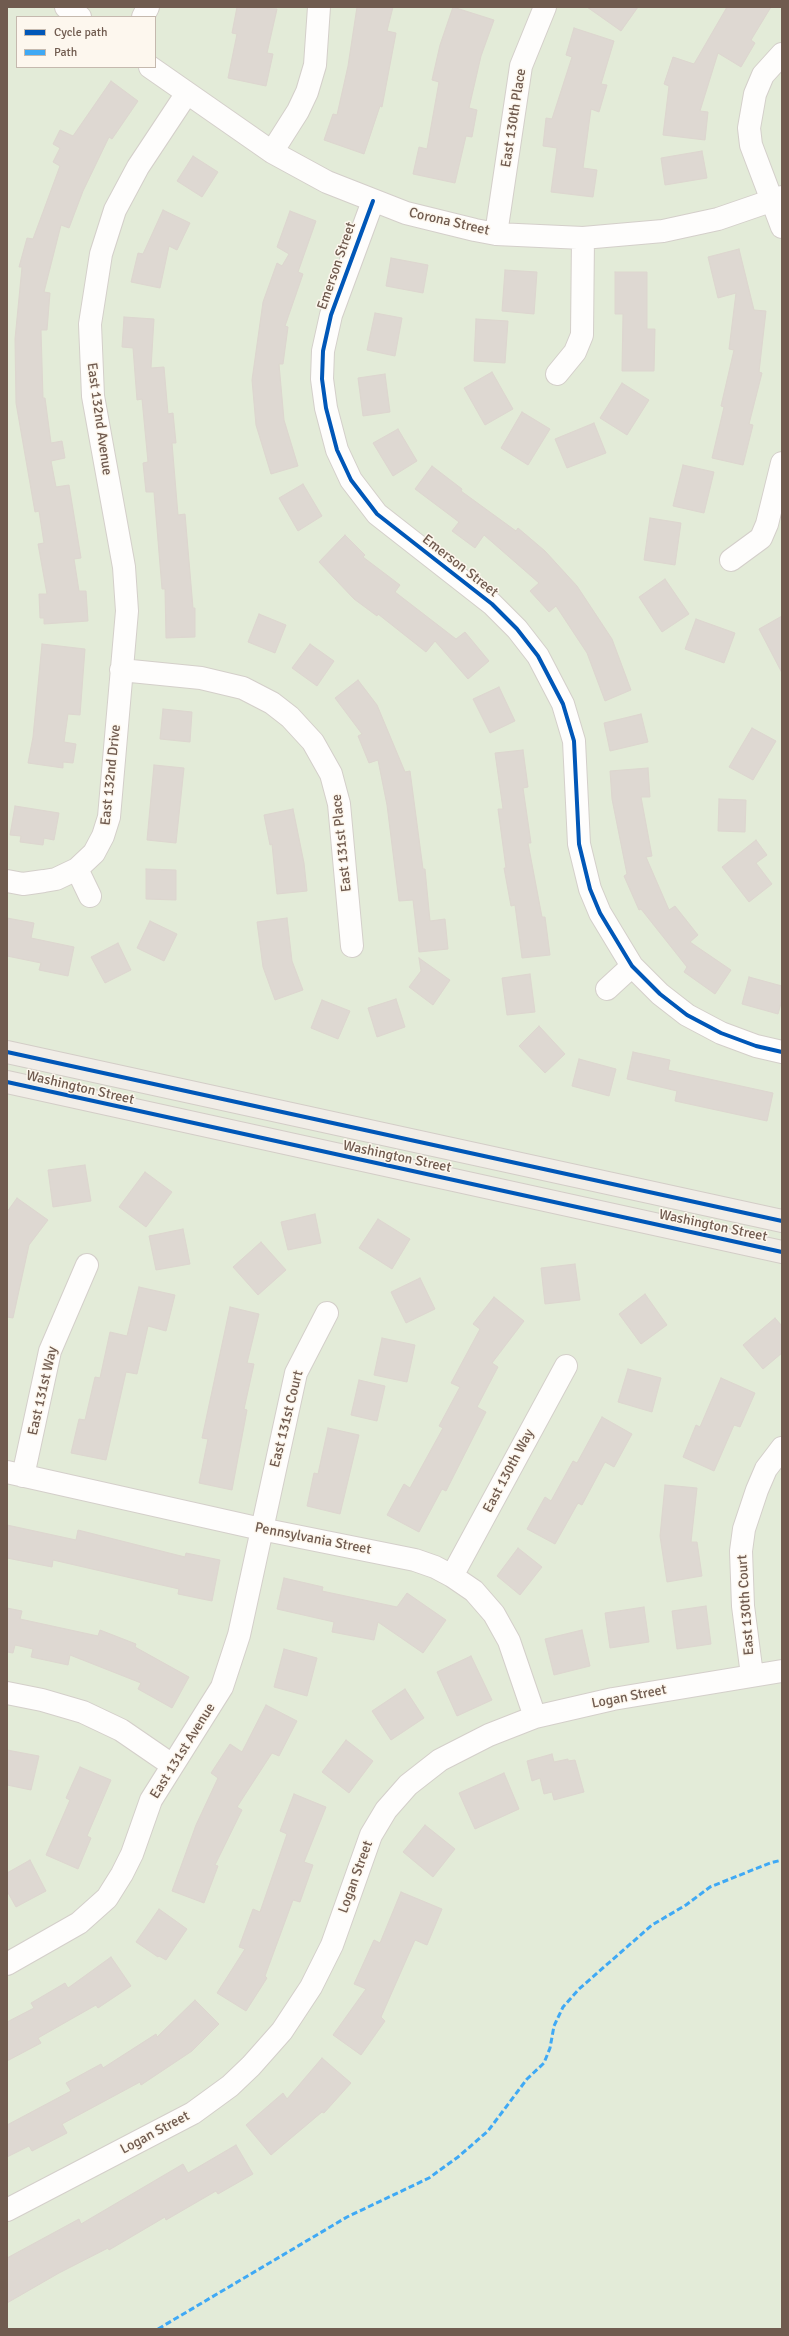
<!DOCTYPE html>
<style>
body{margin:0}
#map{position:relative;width:789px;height:2336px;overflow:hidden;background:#f5f2ec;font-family:Signika,sans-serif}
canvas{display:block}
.frame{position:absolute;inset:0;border:8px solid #705b4f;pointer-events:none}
.legend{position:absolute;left:16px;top:16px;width:140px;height:52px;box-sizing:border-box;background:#fdf7ee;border:1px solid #c5b9ae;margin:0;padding:5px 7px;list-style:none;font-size:12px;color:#705b4f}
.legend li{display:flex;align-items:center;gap:8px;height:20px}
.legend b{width:20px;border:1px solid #c5b9ae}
</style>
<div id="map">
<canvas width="789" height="2336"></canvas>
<div class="frame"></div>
<ul class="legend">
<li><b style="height:5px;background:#0057b8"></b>Cycle path</li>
<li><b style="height:5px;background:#3fa9f5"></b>Path</li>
</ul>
</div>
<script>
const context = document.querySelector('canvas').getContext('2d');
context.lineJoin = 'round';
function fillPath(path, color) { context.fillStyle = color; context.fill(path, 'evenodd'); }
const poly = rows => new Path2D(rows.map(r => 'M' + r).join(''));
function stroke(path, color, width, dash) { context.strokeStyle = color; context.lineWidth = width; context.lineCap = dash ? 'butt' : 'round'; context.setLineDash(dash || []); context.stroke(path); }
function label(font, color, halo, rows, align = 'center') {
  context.font = font + ' Signika,sans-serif'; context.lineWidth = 3; context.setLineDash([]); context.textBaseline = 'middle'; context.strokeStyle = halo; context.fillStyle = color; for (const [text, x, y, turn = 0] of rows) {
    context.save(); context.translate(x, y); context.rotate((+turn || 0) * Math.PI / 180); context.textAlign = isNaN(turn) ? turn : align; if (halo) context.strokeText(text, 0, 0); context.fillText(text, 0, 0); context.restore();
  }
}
const green = poly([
 [7,7,782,7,782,2329,7,2329],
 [17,17,155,17,155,67,17,67]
]);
const building = poly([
 [237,7,277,9,267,53,273,54,266,86,228,78,237,34,232,33,237,7],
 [357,7,393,7,387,31,396,33,382,107,380,106,364,154,324,140,333,114,337,115,348,66,357,7],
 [453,7,494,20,481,56,469,108,477,110,472,137,466,136,455,183,413,174,419,147,427,149,439,82,432,80,440,45,453,7],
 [587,7,638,7,621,31,587,7],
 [727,7,771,7,751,40,755,43,741,67,718,53,700,111,708,112,705,140,663,135,669,86,664,84,673,57,694,64,727,7],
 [574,28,614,41,601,84,607,85,599,112,591,109,583,168,597,170,593,197,551,192,557,148,543,146,546,118,552,119,572,57,566,55,574,28],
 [111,81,138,101,112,139,109,137,83,191,69,228,61,225,44,292,50,293,47,330,41,330,43,398,45,398,51,443,62,441,65,458,51,461,56,487,69,485,81,558,74,559,79,591,86,591,88,621,44,624,44,618,40,618,39,594,47,594,38,544,44,543,39,511,35,512,16,403,15,339,22,267,19,267,27,238,33,239,60,166,53,162,60,148,53,144,60,130,73,136,111,81],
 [702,151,707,178,665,185,661,158,702,151],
 [193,156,218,172,202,197,177,181,193,156],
 [163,210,190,223,177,250,169,246,160,288,131,282,138,253,143,254,163,210],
 [290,211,316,221,298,272,303,274,285,326,288,327,283,364,279,364,284,420,298,466,271,474,256,425,252,380,263,302,277,263,282,266,289,254,277,247,290,211],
 [739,249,754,310,766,311,759,372,762,373,749,424,753,425,743,465,712,458,724,407,721,406,734,350,729,349,736,293,718,298,708,257,739,249],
 [391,258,428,265,423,293,386,286,391,258],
 [505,270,537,272,534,314,502,311,505,270],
 [615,272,647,272,647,329,655,329,654,371,622,371,623,314,615,314,615,272],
 [375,313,402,318,395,356,367,350,375,313],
 [124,317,154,319,151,368,164,367,168,414,173,413,176,443,172,443,178,515,185,514,193,608,195,608,195,637,166,638,165,589,162,589,154,492,146,492,143,463,148,462,142,399,137,400,133,348,122,347,124,317],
 [476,319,508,321,505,363,474,361,476,319],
 [492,372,513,409,485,425,464,388,492,372],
 [385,374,390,412,363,416,358,378,385,374],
 [622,383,649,400,627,435,600,418,622,383],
 [522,412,550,429,528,465,501,448,522,412],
 [594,423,606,453,567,468,555,439,594,423],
 [398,429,417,461,393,476,373,443,398,429],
 [683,465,714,472,704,513,673,506,683,465],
 [432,466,462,489,461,491,516,531,518,528,545,551,577,586,612,639,631,690,605,701,587,653,556,606,549,612,530,591,539,583,484,535,475,548,452,531,459,522,415,489,432,466],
 [303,484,322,516,298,531,279,498,303,484],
 [650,518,681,523,675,565,644,560,650,518],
 [345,535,365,555,363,557,400,585,395,592,456,639,465,632,489,661,468,679,435,641,426,652,378,614,377,616,354,599,319,562,345,535],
 [665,579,689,614,662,632,639,597,665,579],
 [259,614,286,625,275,653,248,642,259,614],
 [782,616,782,673,759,629,782,616],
 [696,619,735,633,724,663,685,649,696,619],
 [42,644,85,649,80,715,68,714,64,742,76,744,73,763,63,762,63,768,28,763,33,737,42,644],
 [310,644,334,661,317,686,292,668,310,644],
 [358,680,377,705,405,772,410,771,423,869,425,869,430,921,445,919,448,949,419,952,413,900,399,901,387,805,378,760,369,763,358,736,362,734,335,698,358,680],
 [499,687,515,721,490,733,473,699,499,687],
 [163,709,192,712,190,742,160,739,163,709],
 [641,714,648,742,610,751,604,723,641,714],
 [752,728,776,741,753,780,729,767,752,728],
 [523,750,528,787,523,788,531,843,528,843,542,917,545,917,550,955,522,958,515,905,511,906,504,868,506,868,498,809,503,809,495,753,523,750],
 [154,765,184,768,176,843,147,840,154,765],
 [648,768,650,797,641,797,652,856,646,857,669,910,675,906,698,935,690,942,731,970,715,994,684,972,687,967,641,909,639,910,624,876,627,874,612,799,610,771,648,768],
 [719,799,746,800,745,832,718,831,719,799],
 [15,806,59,813,54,840,44,838,43,845,20,842,21,836,10,835,15,806],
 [293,809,304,863,307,891,277,894,272,844,270,845,264,815,293,809],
 [756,840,767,855,756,863,772,884,749,902,722,867,756,840],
 [146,869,176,870,176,900,146,899,146,869],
 [7,918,34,923,31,938,74,947,68,976,39,970,41,963,7,956,7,918],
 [287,918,292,961,303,990,275,1000,263,967,257,922,287,918],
 [150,921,177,934,164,961,137,948,150,921],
 [118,943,131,970,105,983,91,957,118,943],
 [419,958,450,980,433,1005,409,987,421,971,419,958],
 [530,974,535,1012,507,1015,502,978,530,974],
 [749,977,782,986,782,1000,778,1014,742,1004,749,977],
 [396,999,405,1027,377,1037,368,1008,396,999],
 [322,1000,350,1011,338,1039,311,1028,322,1000],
 [539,1026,565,1054,545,1073,519,1046,539,1026],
 [633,1052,670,1060,668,1070,773,1093,767,1121,675,1101,677,1091,627,1079,633,1052],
 [579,1059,616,1069,609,1096,572,1086,579,1059],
 [85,1165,91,1201,53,1207,48,1170,85,1165],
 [145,1172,172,1192,146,1227,119,1207,145,1172],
 [17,1198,48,1220,29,1245,13,1318,7,1317,7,1212,17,1198],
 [315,1214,321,1243,288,1250,281,1222,315,1214],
 [378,1219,410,1239,392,1269,359,1248,378,1219],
 [183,1229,190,1264,156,1270,149,1236,183,1229],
 [261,1242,286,1270,258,1295,233,1267,261,1242],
 [575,1264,580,1300,545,1304,541,1268,575,1264],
 [420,1278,435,1309,406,1323,391,1292,420,1278],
 [139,1287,175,1295,166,1331,148,1326,137,1374,126,1372,106,1460,71,1453,79,1419,85,1420,95,1377,100,1378,110,1332,127,1336,139,1287],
 [645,1294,667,1325,641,1344,619,1314,645,1294],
 [494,1297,524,1321,492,1363,498,1367,477,1407,486,1412,446,1491,442,1489,419,1532,387,1515,404,1484,410,1488,443,1428,439,1426,460,1387,451,1383,480,1329,473,1324,494,1297],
 [230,1307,259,1314,247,1363,254,1364,244,1409,247,1410,232,1490,199,1483,208,1439,202,1438,230,1307],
 [775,1318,782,1326,782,1353,763,1369,743,1345,775,1318],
 [382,1338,415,1345,407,1382,374,1375,382,1338],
 [628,1369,661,1378,652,1412,618,1402,628,1369],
 [721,1378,755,1393,740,1427,734,1425,714,1471,683,1457,696,1425,700,1427,721,1378],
 [359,1380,385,1386,377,1421,351,1415,359,1380],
 [602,1417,632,1434,614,1467,605,1462,582,1505,578,1503,555,1544,527,1529,545,1497,551,1501,573,1461,577,1463,602,1417],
 [328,1428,359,1435,340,1514,307,1506,314,1473,318,1474,328,1428],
 [665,1485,697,1488,691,1542,697,1542,702,1576,667,1582,660,1536,665,1485],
 [7,1525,76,1540,78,1530,185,1557,186,1553,220,1560,212,1601,178,1594,179,1589,53,1560,52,1567,7,1558,7,1525],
 [518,1548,542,1567,520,1595,497,1576,518,1548],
 [284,1578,323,1587,322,1591,397,1607,407,1593,446,1620,423,1653,378,1622,374,1640,332,1632,334,1622,277,1609,284,1578],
 [706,1606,711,1644,677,1649,672,1611,706,1606],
 [644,1607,649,1642,610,1648,605,1613,644,1607],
 [7,1608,22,1611,20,1619,98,1636,100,1630,136,1644,135,1647,189,1677,172,1708,138,1689,141,1683,70,1655,68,1665,31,1657,33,1649,15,1645,13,1653,7,1652,7,1608],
 [582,1630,590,1666,554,1675,545,1639,582,1630],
 [284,1649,317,1658,307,1696,274,1687,284,1649],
 [471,1656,492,1700,457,1716,437,1672,471,1656],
 [405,1689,424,1718,391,1740,372,1711,405,1689],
 [266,1705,297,1721,279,1756,272,1753,237,1807,242,1810,215,1865,218,1866,204,1903,172,1891,196,1825,218,1778,211,1773,230,1744,242,1752,266,1705],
 [346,1740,373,1761,349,1793,322,1772,346,1740],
 [7,1750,39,1756,31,1790,7,1785,7,1750],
 [552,1754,554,1762,568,1759,568,1761,575,1760,584,1792,554,1800,552,1792,544,1794,540,1778,532,1781,527,1761,552,1754],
 [80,1767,111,1780,87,1836,91,1838,78,1869,46,1855,70,1800,66,1798,80,1767],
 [504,1773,519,1809,475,1829,459,1793,504,1773],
 [294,1794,326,1807,304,1862,313,1865,300,1902,293,1900,265,1976,267,1978,246,2011,217,1993,245,1949,239,1947,253,1909,260,1912,287,1834,280,1831,294,1794],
 [425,1825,455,1849,433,1877,403,1852,425,1825],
 [30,1860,46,1891,16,1907,7,1891,7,1873,30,1860],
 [401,1892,442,1909,427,1945,415,1940,381,2017,385,2021,361,2055,333,2035,366,1989,354,1984,374,1940,380,1943,401,1892],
 [159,1909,187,1929,166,1960,159,1956,158,1957,136,1942,159,1909],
 [111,1957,131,1986,98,2008,96,2005,38,2038,41,2043,7,2061,7,2022,34,2008,31,2003,65,1983,68,1988,111,1957],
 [195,2000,219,2024,192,2051,141,2085,140,2082,62,2124,67,2133,32,2151,29,2146,7,2157,7,2125,71,2091,66,2083,101,2064,103,2068,156,2034,157,2037,195,2000],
 [322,2058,351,2083,324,2113,322,2112,271,2155,246,2125,283,2093,287,2099,322,2058],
 [236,2145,253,2174,218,2194,216,2191,166,2220,165,2217,109,2250,108,2248,59,2273,7,2303,7,2258,79,2219,81,2224,183,2164,188,2173,236,2145]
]);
const minor = poly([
 [66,7,80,17],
 [143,17,148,7],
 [782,54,763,75,755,94,749,128,751,145,782,227],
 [150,67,272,152,327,182,406,213,475,230,496,234,583,238,663,231,718,219,782,197],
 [272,152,298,111,307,92,315,65,319,7],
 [373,201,331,315,323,351,322,379,326,408,337,450,351,480,377,514,492,604,517,629,538,656,563,704,574,741,579,844,590,889,600,913,632,966,660,994,687,1015,721,1033,756,1046,782,1052],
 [496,234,521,66,545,7],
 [557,374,575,352,582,335,583,238],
 [731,560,761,538,767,524,782,463],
 [121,670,201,678,243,688,272,703,290,717,313,742,331,774,339,804,352,946],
 [77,869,90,896],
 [7,881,23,884,44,881,56,879,77,869,94,853,103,836,109,817,127,611,124,567,93,396,90,324,101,254,115,210,138,167,187,93],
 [607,989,632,966],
 [7,1472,261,1529,415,1560,435,1567,452,1576,474,1591,494,1614,509,1641,535,1717],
 [23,1476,50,1351,87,1265],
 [452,1576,566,1366],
 [752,1675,743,1606,741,1551,744,1529,757,1490,766,1469,782,1448],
 [7,1693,42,1700,83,1712,121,1730,172,1765],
 [7,1964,79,1923,107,1898,122,1874,132,1854,151,1800,222,1687,239,1635,296,1373,327,1313],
 [7,2210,193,2113,230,2086,251,2066,282,2031,311,1987,332,1945,371,1835,386,1810,408,1785,440,1760,489,1735,535,1717,613,1699,782,1671]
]);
const major = poly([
 [7,1052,782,1221],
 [7,1082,782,1252]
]);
const quiet = poly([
 [158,2329,347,2217,429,2178,458,2157,488,2131,527,2079,544,2063,550,2048,554,2026,563,2007,579,1989,652,1925,686,1905,710,1887,770,1863,782,1860]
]);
const cycleway = poly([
 [373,201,331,315,323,351,322,379,326,408,337,450,351,480,377,514,492,604,517,629,538,656,563,704,574,741,579,844,590,889,600,913,632,966,660,994,687,1015,721,1033,756,1046,782,1052],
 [7,1052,782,1221],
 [7,1082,782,1252]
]);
const streetNames = [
 ["East 130th Place",514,118,-81],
 ["Corona Street",449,222,13],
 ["Emerson Street",337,266,-71],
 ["East 132nd Avenue",99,419,82],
 ["Emerson Street",460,566,38],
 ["East 132nd Drive",111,775,-84],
 ["East 131st Place",342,843,-96],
 ["Washington Street",80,1088,13],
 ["Washington Street",397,1157,12],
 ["Washington Street",713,1226,12],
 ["East 131st Way",43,1391,-77],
 ["East 131st Court",287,1419,-76],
 ["East 130th Way",509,1471,-62],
 ["Pennsylvania Street",313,1539,11],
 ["East 130th Court",746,1605,-94],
 ["Logan Street",629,1697,-11],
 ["East 131st Avenue",183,1751,-58],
 ["Logan Street",356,1877,-70],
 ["Logan Street",155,2133,-28]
];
fillPath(green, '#e3ebd8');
fillPath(building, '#ded8d2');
stroke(building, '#ddd6cf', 1);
stroke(minor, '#d4cfca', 24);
stroke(major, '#d3cdc7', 24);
stroke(minor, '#fefdfc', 22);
stroke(major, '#f1ede7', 22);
stroke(quiet, '#3fa9f5', 3, [6, 3]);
stroke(cycleway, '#0057b8', 4);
label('14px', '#705b4f', '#fdf7ee', streetNames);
</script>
